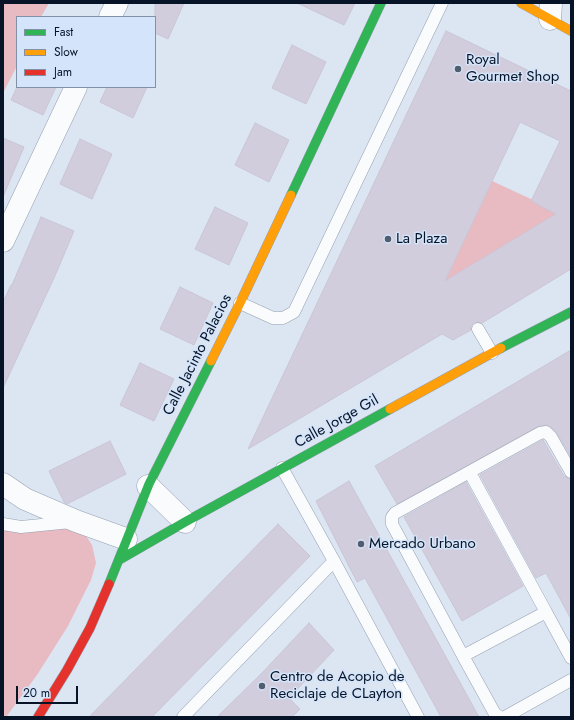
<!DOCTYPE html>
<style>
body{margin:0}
#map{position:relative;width:574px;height:720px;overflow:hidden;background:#dce5f2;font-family:Jost,sans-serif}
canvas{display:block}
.frame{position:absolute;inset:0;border:4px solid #071427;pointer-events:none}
.legend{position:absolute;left:16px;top:16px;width:140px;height:72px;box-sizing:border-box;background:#d4e4fa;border:1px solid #8291a6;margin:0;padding:5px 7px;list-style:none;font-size:12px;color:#071427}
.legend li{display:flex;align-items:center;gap:8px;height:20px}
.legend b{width:20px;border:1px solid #8291a6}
.scale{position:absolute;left:16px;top:686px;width:62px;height:18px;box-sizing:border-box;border:2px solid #071427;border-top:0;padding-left:5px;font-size:12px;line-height:14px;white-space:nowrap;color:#071427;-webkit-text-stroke:3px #d4e4fa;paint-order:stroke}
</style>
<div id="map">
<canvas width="574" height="720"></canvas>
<div class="frame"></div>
<ul class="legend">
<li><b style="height:5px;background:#30b455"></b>Fast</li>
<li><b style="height:5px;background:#ff9f0a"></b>Slow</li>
<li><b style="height:5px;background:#e5322d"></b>Jam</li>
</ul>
<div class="scale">20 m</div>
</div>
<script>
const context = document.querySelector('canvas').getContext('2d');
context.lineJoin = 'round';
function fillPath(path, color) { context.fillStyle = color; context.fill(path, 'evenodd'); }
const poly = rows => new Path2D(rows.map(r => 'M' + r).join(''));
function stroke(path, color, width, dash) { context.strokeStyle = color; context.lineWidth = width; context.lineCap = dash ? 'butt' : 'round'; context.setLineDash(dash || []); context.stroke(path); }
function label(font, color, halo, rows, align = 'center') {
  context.font = font + ' Jost,sans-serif'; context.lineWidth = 3; context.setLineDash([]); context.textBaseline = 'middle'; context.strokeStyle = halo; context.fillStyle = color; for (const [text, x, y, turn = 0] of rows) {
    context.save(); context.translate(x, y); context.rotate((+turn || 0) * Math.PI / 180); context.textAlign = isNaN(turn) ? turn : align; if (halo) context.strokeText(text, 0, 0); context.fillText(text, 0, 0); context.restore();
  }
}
const green = poly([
 [3,3,49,3,41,17,17,17,17,66,3,93],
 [492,181,559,212,445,281],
 [76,521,92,545,96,563,91,580,68,626,37,675,6,717,3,717,3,524]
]);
const building = poly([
 [155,3,184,3,168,39,155,33,155,3],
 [297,3,355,3,344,25,297,3],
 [446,31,571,91,571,269,482,323,478,322,474,323,471,326,471,330,453,340,442,334,248,449,446,31],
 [520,122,560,141,531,201,556,214,445,281,520,122],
 [292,45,326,62,306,104,272,88,292,45],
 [17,87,56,87,43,115,11,100,17,87],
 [107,87,147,87,133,118,100,102,107,87],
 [255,123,289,140,269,182,235,165,255,123],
 [3,138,24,147,3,197,3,138],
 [80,139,112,154,92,199,60,184,80,139],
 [215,207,248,223,229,265,195,249,215,207],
 [41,217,74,231,54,278,3,388,3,302,11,285,12,285,41,217],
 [180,287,213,303,194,345,160,329,180,287],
 [571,350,571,457,557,433,551,427,548,425,539,426,397,504,375,466,571,350],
 [140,363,174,379,154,421,120,405,140,363],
 [543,440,564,476,571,479,571,619,546,573,536,578,480,475,543,440],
 [110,441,126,474,67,504,64,502,49,471,110,441],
 [349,481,479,717,441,717,365,578,357,582,316,501,349,481],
 [466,482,523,586,462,621,404,517,466,482],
 [278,524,310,556,152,717,89,717,278,524],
 [309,623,334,650,289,698,300,709,292,717,217,717,261,674,309,623]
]);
const lane = poly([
 [240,303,273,318,283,318,294,312,442,3],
 [478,329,492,353],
 [282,468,334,561,418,717],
 [470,473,546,612,463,656,392,524,392,517,395,513,540,433,546,432,551,437,571,472],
 [3,524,21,527,71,522],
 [546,612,571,658],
 [463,656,495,714,500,717],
 [183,717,334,561],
 [505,717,571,680]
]);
const street = poly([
 [110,17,117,3],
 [550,19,551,3],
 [3,241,76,87],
 [3,484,25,499,76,521,126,539],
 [148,486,185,522]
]);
const fast = poly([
 [291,195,381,3],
 [501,348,571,312],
 [119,560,185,522,390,409],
 [109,584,149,484,211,361]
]);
const slow = poly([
 [521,3,571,31],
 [211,361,240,303,291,195],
 [390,409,501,348]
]);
const jam = poly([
 [38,717,67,670,90,628,109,584]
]);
const markers = [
 [458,69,4,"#525d6e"],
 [388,239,4,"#525d6e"],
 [361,544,4,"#525d6e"],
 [262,686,4,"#525d6e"]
];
const poiNames = [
 ["Royal",466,60],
 ["Gourmet Shop",466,77],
 ["La Plaza",396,239],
 ["Mercado Urbano",369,544],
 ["Centro de Acopio de",270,677],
 ["Reciclaje de CLayton",270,694]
];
const streetNames = [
 ["Calle Jacinto Palacios",198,355,-63],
 ["Calle Jorge Gil",337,422,-29]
];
fillPath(green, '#e8bac2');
fillPath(building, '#d1cddd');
stroke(building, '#c9c5d5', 1);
stroke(lane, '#96a1b0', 13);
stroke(street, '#96a1b0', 23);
stroke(fast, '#96a1b0', 10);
stroke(slow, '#96a1b0', 10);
stroke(jam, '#96a1b0', 10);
stroke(lane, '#fafbfd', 12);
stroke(street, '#fafbfd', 22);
stroke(fast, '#30b455', 9);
stroke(slow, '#ff9f0a', 9);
stroke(jam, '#e5322d', 9);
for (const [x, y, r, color] of markers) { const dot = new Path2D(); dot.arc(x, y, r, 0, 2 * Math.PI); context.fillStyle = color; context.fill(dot); stroke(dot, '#d4e4fa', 1.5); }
label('15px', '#071427', '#d4e4fa', poiNames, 'left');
label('15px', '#071427', '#d4e4fa', streetNames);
</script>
